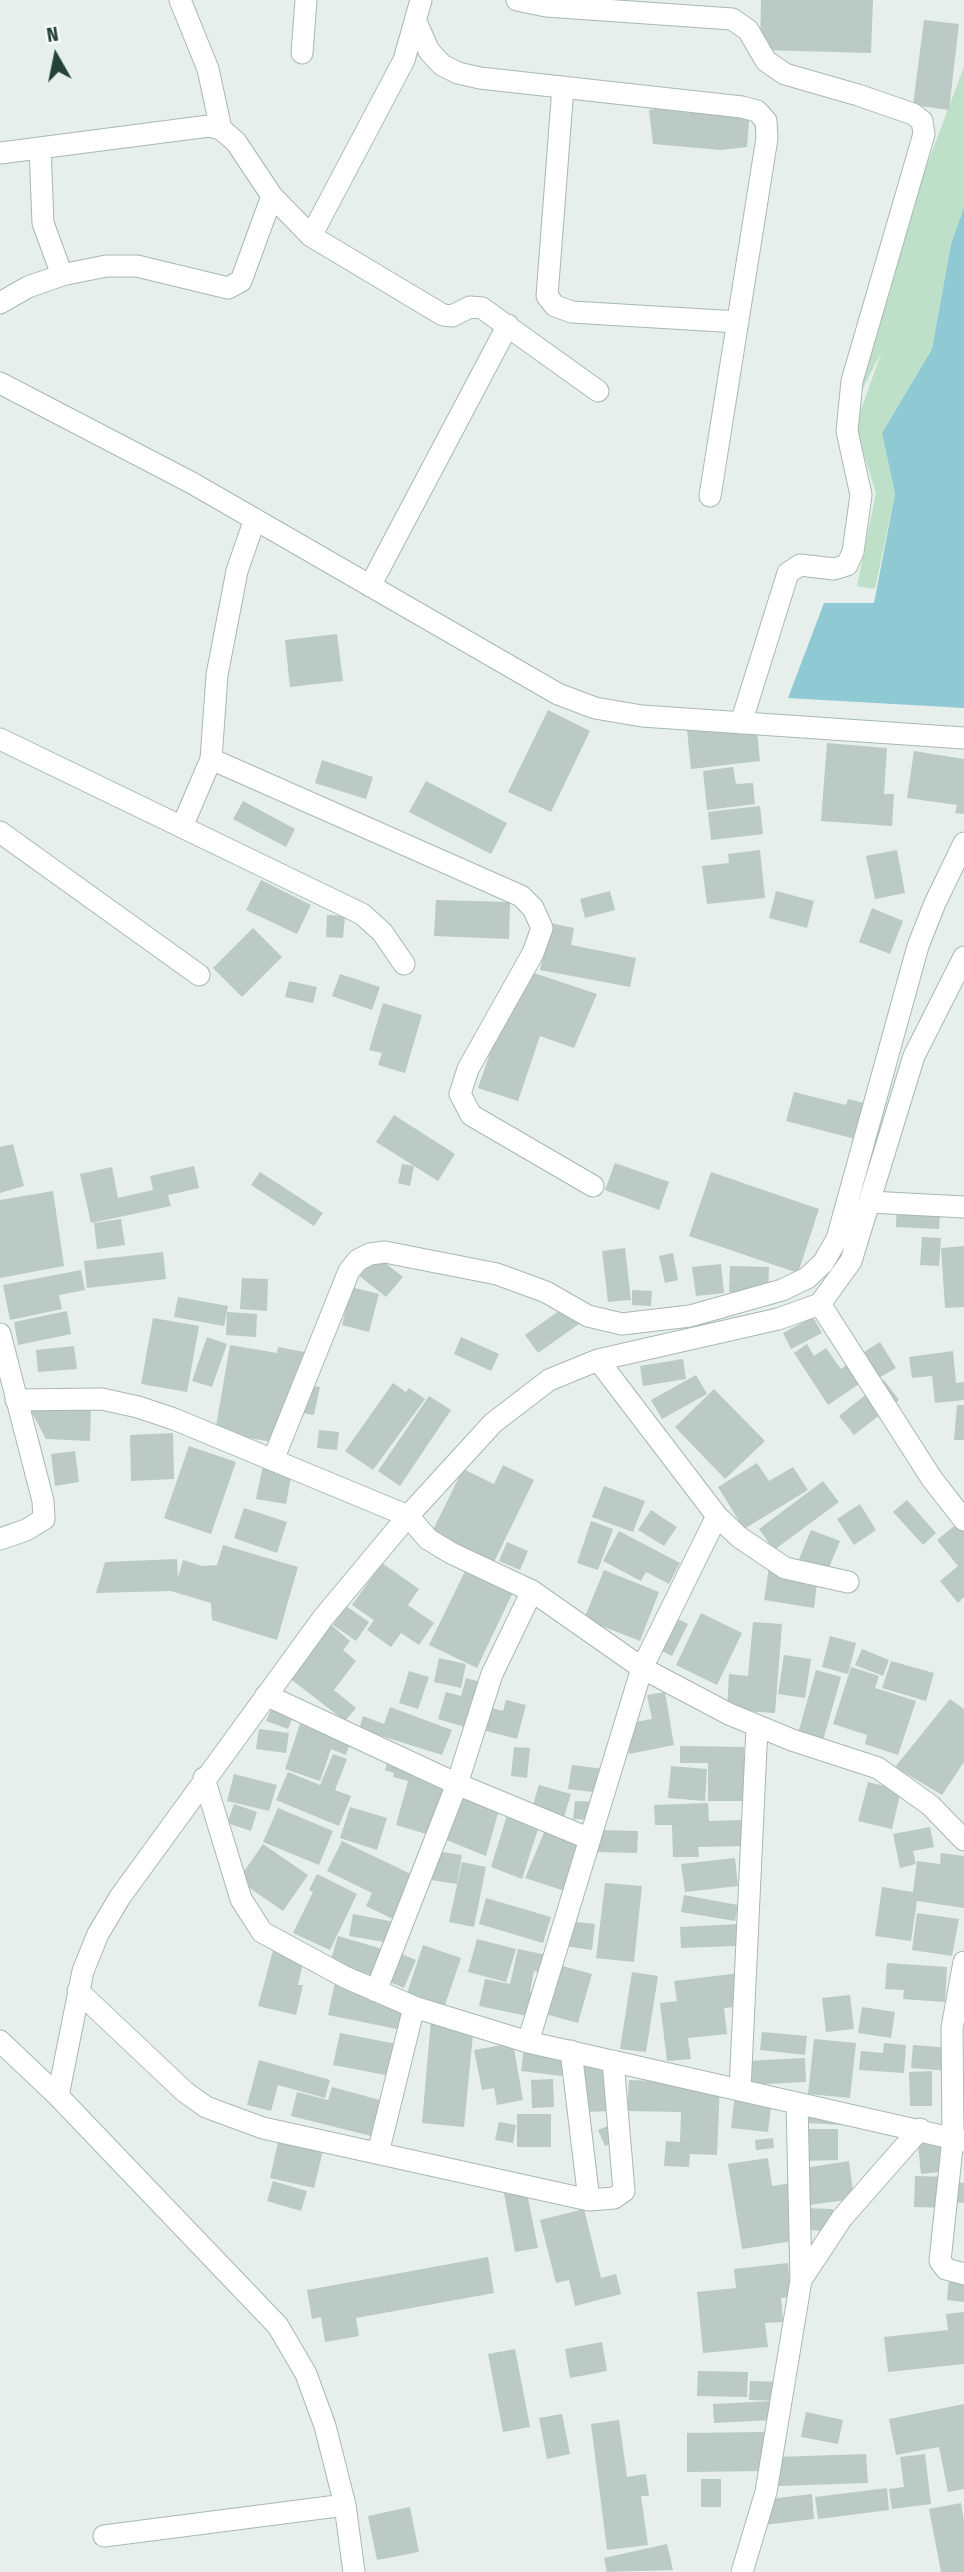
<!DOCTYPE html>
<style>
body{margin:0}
#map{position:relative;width:964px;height:2572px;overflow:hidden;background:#e6efeb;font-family:"Fira Sans Condensed",sans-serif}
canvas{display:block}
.north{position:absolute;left:21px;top:21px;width:70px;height:70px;-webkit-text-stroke:5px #f7fbf9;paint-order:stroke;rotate:351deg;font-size:19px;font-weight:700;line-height:28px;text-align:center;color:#24423a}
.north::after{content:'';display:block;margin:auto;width:24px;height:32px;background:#24423a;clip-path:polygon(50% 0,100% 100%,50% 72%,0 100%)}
</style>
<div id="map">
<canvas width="964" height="2572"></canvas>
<div class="north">N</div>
</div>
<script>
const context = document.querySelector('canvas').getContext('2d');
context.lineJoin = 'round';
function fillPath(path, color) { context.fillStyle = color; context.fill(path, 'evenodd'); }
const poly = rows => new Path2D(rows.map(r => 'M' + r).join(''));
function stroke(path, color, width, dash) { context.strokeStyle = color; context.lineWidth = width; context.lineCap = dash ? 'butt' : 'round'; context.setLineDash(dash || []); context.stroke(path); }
const green = poly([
 [964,67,964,207,951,244,932,349,882,433,895,494,875,589,857,586,876,493,855,426,882,351,857,400,882,316,895,249]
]);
const water = poly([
 [964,207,964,708,788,698,824,603,874,603,895,494,882,433,932,349,951,244]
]);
const building = poly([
 [761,0,873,0,871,53,760,50],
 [924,20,959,24,949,110,913,105],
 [661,108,690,113,750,110,747,147,720,150,653,144,649,110],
 [337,634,343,681,290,687,285,640],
 [548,710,590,731,551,812,508,792],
 [756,723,760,761,691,769,687,730],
 [827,743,887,748,884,794,894,794,892,826,821,821],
 [914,751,964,759,964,814,955,813,957,805,907,798],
 [322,760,373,777,366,799,315,783],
 [733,767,736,784,753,783,755,804,707,810,703,771],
 [426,781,507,823,491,854,409,812],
 [243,801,295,829,286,847,233,819],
 [760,806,763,834,711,840,708,812],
 [760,850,765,898,707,904,702,866,729,863,728,854],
 [897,850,905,893,875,899,866,856],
 [261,880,311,905,297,934,246,910],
 [610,891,615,910,585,918,580,899],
 [776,891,814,901,807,928,769,918],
 [436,900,510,902,509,939,434,936],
 [872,908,903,921,890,954,859,942],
 [327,915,345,916,343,938,326,937],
 [550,923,574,928,571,945,636,958,630,987,540,970],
 [253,928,282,957,242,997,213,968],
 [519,968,597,994,574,1048,540,1036,518,1101,478,1088],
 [340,974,380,987,372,1010,332,996],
 [289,981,317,987,313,1003,285,997],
 [383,1003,422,1015,405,1073,378,1065,382,1053,369,1050],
 [794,1092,846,1105,848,1099,868,1104,859,1140,786,1121],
 [394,1115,455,1154,438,1181,376,1142],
 [13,1144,24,1186,0,1193,0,1147],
 [615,1163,669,1182,659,1210,605,1190],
 [402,1164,414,1166,410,1186,398,1183],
 [194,1166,199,1188,168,1195,171,1206,91,1223,80,1174,112,1167,118,1198,153,1190,150,1176],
 [260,1172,323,1213,314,1226,251,1185],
 [711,1172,819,1209,798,1273,689,1236],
 [53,1191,64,1266,0,1278,0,1200],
 [897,1195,941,1197,939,1229,896,1227],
 [121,1219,125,1245,97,1249,94,1223],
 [922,1237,941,1238,939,1266,920,1265],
 [964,1246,964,1307,945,1308,941,1248],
 [625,1248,631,1300,608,1302,602,1251],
 [163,1252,166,1279,87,1288,84,1261],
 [673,1253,678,1280,665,1283,659,1256],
 [374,1254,403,1277,386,1297,357,1274],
 [721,1264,724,1293,696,1296,692,1267],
 [730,1266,769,1267,768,1293,729,1292],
 [81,1270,85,1290,59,1295,62,1309,10,1320,3,1285],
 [242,1278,268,1279,267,1311,240,1309],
 [351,1287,379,1294,369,1332,342,1325],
 [632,1290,652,1291,651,1306,632,1305],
 [178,1297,228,1306,224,1326,174,1317],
 [573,1301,586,1319,538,1353,525,1335],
 [67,1311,71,1334,18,1345,14,1322],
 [227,1312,257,1314,256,1337,226,1335],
 [813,1317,822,1333,791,1349,783,1333],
 [153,1318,199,1326,187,1392,141,1384],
 [207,1337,227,1344,212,1387,192,1381],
 [461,1337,499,1354,491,1371,454,1354],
 [880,1342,896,1368,879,1378,864,1352],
 [807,1344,814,1356,826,1348,841,1369,855,1359,868,1378,828,1405,794,1353],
 [230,1345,277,1353,278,1347,310,1353,304,1385,320,1387,314,1415,284,1410,278,1443,215,1432],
 [74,1346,77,1369,38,1372,36,1350],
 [953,1351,956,1383,964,1382,964,1400,935,1403,932,1376,912,1378,909,1357],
 [683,1359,686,1379,643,1386,640,1366],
 [696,1375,707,1394,662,1419,651,1400],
 [884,1380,899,1400,854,1435,839,1416],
 [393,1383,406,1392,409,1388,425,1399,373,1470,345,1451],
 [714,1389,765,1441,725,1479,675,1427],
 [429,1396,451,1410,400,1486,378,1471],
 [957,1405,964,1405,964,1440,954,1440],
 [91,1408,90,1441,46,1439,30,1409],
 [319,1430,339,1432,337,1450,317,1448],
 [173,1433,174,1479,131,1481,130,1435],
 [189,1446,236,1462,211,1534,164,1518],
 [75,1451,79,1482,55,1486,51,1454],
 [264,1460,293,1466,286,1504,256,1499],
 [757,1463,769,1481,793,1467,808,1490,744,1529,718,1487],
 [503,1465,534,1480,493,1564,431,1534,463,1469,494,1484],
 [823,1481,839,1502,774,1550,759,1529],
 [604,1486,645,1501,633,1532,592,1517],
 [907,1500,936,1533,923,1545,893,1512],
 [860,1504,876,1530,854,1545,837,1519],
 [244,1508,287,1522,277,1553,234,1538],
 [651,1510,677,1527,664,1546,638,1530],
 [964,1518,964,1597,958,1603,940,1581,958,1566,937,1540],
 [591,1521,613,1529,598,1570,577,1563],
 [811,1530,840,1541,828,1570,799,1559],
 [619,1531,680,1563,669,1584,646,1572,641,1581,603,1561],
 [507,1542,528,1551,520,1570,499,1561],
 [223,1545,298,1567,277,1640,212,1620,211,1603,171,1591,96,1593,105,1562,177,1559,178,1578,183,1560,202,1566,217,1565],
 [382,1563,419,1589,408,1605,434,1623,419,1645,401,1633,391,1647,367,1630,374,1620,352,1605],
 [467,1567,514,1590,477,1668,429,1645],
 [769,1567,818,1574,814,1608,764,1600],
 [604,1570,659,1592,640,1641,584,1619],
 [346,1606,369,1622,356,1641,333,1625],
 [663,1612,688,1624,672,1656,647,1643],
 [701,1613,742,1633,717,1685,676,1665],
 [753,1622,782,1624,775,1713,727,1710,729,1674,748,1676],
 [330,1624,350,1641,343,1650,356,1661,334,1690,356,1708,345,1721,288,1677],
 [830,1636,856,1643,848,1674,822,1667],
 [862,1649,889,1660,883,1676,855,1665],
 [784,1655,811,1659,805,1698,778,1694],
 [439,1658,466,1664,461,1688,434,1682],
 [891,1661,934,1673,926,1701,882,1688],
 [851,1667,879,1676,875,1688,916,1701,898,1755,865,1744,867,1735,833,1724],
 [816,1670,841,1677,822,1744,797,1737],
 [409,1671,429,1677,418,1709,399,1703],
 [466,1678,484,1683,471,1729,438,1719,446,1692,461,1696],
 [665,1692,674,1745,629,1754,623,1724,652,1719,647,1695],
 [276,1698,297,1706,288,1729,266,1721],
 [950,1699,964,1709,964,1762,942,1795,895,1767],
 [506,1700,526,1705,517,1739,479,1729,485,1706,503,1711],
 [390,1707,452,1730,442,1755,359,1729,363,1716,384,1724],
 [303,1715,354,1732,346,1755,331,1749,320,1781,285,1769],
 [259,1729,289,1733,286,1753,256,1749],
 [680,1746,744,1747,744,1801,708,1801,708,1763,680,1763],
 [514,1747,530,1748,527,1778,511,1776],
 [390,1753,449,1771,430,1835,396,1825,408,1781,393,1777,394,1773,385,1770],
 [333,1754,347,1759,335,1790,351,1796,339,1826,276,1800,288,1772,320,1785],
 [572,1765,604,1769,601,1793,568,1789],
 [671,1766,707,1769,705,1801,668,1798],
 [234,1774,277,1785,269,1811,227,1801],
 [868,1782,901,1790,892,1829,858,1821],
 [539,1785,571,1794,564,1817,532,1808],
 [461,1795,498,1813,486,1856,444,1839],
 [575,1801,595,1802,594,1820,573,1819],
 [708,1803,709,1821,742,1820,743,1846,698,1847,699,1857,673,1857,672,1825,655,1825,654,1805],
 [234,1804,257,1812,251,1831,227,1823],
 [350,1807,387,1818,377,1850,340,1838],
 [278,1808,333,1831,319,1865,263,1842],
 [507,1815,539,1826,522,1879,491,1867],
 [930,1827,934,1847,913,1851,916,1864,900,1868,893,1834],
 [546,1828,579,1844,565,1891,525,1878],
 [598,1830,638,1831,637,1853,598,1852],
 [342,1841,421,1879,399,1922,366,1906,372,1893,327,1871],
 [263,1844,308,1875,283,1911,238,1880],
 [436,1851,462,1855,457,1884,431,1880],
 [941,1853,964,1856,964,1908,917,1901,911,1941,875,1936,882,1887,913,1892,917,1861,940,1864],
 [735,1858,738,1886,685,1892,681,1864],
 [462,1862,486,1867,474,1927,449,1922],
 [317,1874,357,1894,330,1950,293,1933,313,1892,309,1890],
 [605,1883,642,1886,634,1962,596,1958],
 [684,1895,738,1905,735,1921,681,1912],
 [486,1898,551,1917,543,1943,479,1924],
 [917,1913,959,1919,952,1956,912,1950],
 [353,1914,400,1923,396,1944,349,1936],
 [568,1921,595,1924,592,1950,564,1946],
 [737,1924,738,1946,681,1948,680,1927],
 [338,1936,386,1950,378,1977,330,1963],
 [477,1939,516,1949,506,1982,468,1972],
 [423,1945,461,1958,445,2005,407,1993],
 [274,1947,305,1954,298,1985,303,1985,296,2015,258,2006],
 [518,1949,547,1955,543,1973,534,1971,530,1992,542,1994,537,2018,479,2006,485,1979,510,1984],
 [399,1953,416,1960,404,1988,387,1981],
 [887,1963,947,1967,945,2002,903,1999,904,1990,885,1989],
 [559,1965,592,1974,578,2023,545,2014],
 [632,1972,658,1976,646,2052,620,2049],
 [740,1973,744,2006,724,2008,727,2034,688,2038,691,2059,667,2061,660,2003,677,2001,674,1981],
 [335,1982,409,1996,402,2030,328,2015],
 [850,1995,854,2029,826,2032,822,1998],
 [862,2007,895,2012,891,2038,858,2033],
 [431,2020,474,2024,464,2127,422,2123],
 [762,2032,807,2036,805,2055,760,2050],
 [340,2033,397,2044,391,2076,333,2065],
 [814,2039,856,2043,850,2098,808,2094],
 [513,2043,523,2100,497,2105,494,2088,482,2090,474,2050],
 [884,2043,906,2045,904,2073,859,2070,861,2051,883,2053],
 [913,2045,951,2048,949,2071,911,2068],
 [524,2047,565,2057,562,2076,521,2071],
 [575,2055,608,2065,613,2111,584,2112],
 [805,2058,806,2082,746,2085,745,2061],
 [259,2060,330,2080,325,2098,278,2085,271,2111,247,2105],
 [932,2071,932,2106,910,2106,909,2072],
 [553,2079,554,2107,532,2108,531,2080],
 [629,2080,720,2084,717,2155,690,2154,689,2167,664,2166,666,2141,680,2142,681,2112,627,2111],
 [332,2087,380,2100,371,2136,291,2116,297,2092,328,2100],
 [735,2093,772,2098,768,2132,731,2128],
 [808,2104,843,2106,842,2125,807,2123],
 [517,2114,551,2114,551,2147,517,2147],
 [499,2122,516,2125,513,2143,495,2140],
 [613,2124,619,2141,605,2146,598,2130],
 [804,2129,838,2129,838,2160,804,2161],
 [280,2133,325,2142,314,2188,270,2178],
 [944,2133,948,2171,921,2174,917,2135],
 [773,2138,774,2148,756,2150,755,2140],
 [768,2158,772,2186,791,2183,797,2215,788,2216,793,2241,742,2249,728,2164],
 [849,2161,854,2199,809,2205,804,2168],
 [523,2173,538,2248,515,2252,501,2177],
 [915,2176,950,2177,949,2208,914,2207],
 [273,2181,307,2191,301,2211,267,2201],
 [953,2181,964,2183,964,2203,950,2202],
 [804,2208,833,2209,832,2231,803,2230],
 [584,2209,601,2278,616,2274,621,2294,575,2306,569,2280,556,2283,540,2220],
 [488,2257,494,2293,356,2318,359,2336,325,2342,321,2317,312,2319,307,2290],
 [788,2263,791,2297,781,2298,783,2322,765,2323,768,2347,703,2353,697,2292,736,2288,734,2269],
 [950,2267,964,2269,964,2302,947,2300],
 [964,2312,964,2364,888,2372,884,2337,948,2330,946,2314],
 [602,2342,607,2371,570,2378,565,2349],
 [515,2349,530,2427,503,2432,488,2354],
 [698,2371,748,2372,747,2397,697,2396],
 [750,2381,783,2382,781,2401,749,2400],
 [773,2401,774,2420,714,2423,713,2404],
 [964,2404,964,2489,948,2492,939,2447,896,2455,889,2419],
 [806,2412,843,2420,838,2444,801,2437],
 [562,2414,570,2454,547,2459,539,2418],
 [619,2420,627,2477,646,2474,649,2496,641,2496,648,2545,607,2550,591,2424],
 [765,2432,766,2471,687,2472,687,2433],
 [866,2454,868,2483,778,2486,777,2457],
 [925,2454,931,2504,892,2509,889,2489,904,2487,900,2457],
 [701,2479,721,2479,721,2507,701,2507],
 [887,2488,889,2510,818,2519,815,2497],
 [812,2494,814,2519,764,2525,761,2500],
 [961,2503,964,2521,964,2572,941,2572,929,2509],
 [410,2507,419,2552,377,2560,368,2516],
 [667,2544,673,2570,607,2572,604,2558]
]);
const minor = poly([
 [180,0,208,69,221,129],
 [517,0,546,6,732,19,748,30,766,61,785,74,858,95,913,114,922,121,924,134,852,381,847,431,861,495,853,552,847,565,834,569,800,565,788,573,741,723],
 [417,24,429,51,442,65,458,73,480,78,742,107,757,111,766,121,767,138,710,496],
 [302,53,306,0],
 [563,87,547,296,555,306,572,312,738,322],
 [40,148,43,223,62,275],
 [0,153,209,126,221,129,236,142,272,196,311,236,443,315,452,316,470,307,482,308,598,391],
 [311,236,404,60,421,0],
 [0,303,28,287,62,275,106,266,137,266,228,288,241,281,272,196],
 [0,383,192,483,558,694,595,708,642,716,964,738],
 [255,519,237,571,217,675,211,759,521,896,533,908,542,928,533,953,468,1069,460,1094,471,1115,593,1186],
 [370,586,508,325],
 [0,739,362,914,382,932,404,964],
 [182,827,211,759],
 [0,832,199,975],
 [870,1202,964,1207],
 [820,1304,932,1479,964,1520],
 [0,1334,43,1501,44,1519,26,1530,0,1539],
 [598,1360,717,1516,739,1537,785,1568,848,1582],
 [16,1400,102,1399,138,1407,174,1419,408,1516,428,1539,451,1553,532,1591,642,1668,729,1714,792,1740,878,1768,930,1805,964,1840],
 [273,1460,349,1271,358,1260,370,1254,385,1252,497,1274,546,1292,588,1316,622,1324,690,1316,782,1290,807,1278,823,1263,837,1239,918,946,935,903,964,843],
 [266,1695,457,1784,590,1839],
 [204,1778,241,1899,262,1932,345,1977,414,2007,528,2042,964,2141],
 [964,1962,952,2028,953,2138,940,2261,946,2269,964,2274],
 [78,1991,185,2092,206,2107,263,2128,589,2200,614,2198,624,2191,613,2061],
 [376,1991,457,1784,492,1674,532,1591],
 [0,2041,58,2096,278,2326,306,2374,325,2426,345,2505,354,2572],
 [528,2042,642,1668,717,1516],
 [571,2051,589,2200],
 [740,2090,757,1727],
 [58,2096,83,1971,98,1934,120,1897,323,1618,408,1516,493,1423,549,1380,598,1360,778,1319,820,1304,851,1261,914,1056,964,957],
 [797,2103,801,2280],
 [378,2153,414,2007],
 [104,2536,345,2505],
 [742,2572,766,2492,801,2280,842,2218,920,2129]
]);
fillPath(green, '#bfe0c8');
fillPath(water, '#8ec9d4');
fillPath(building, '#bbcac4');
stroke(minor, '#a8b8b2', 23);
stroke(minor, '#fff', 21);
</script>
